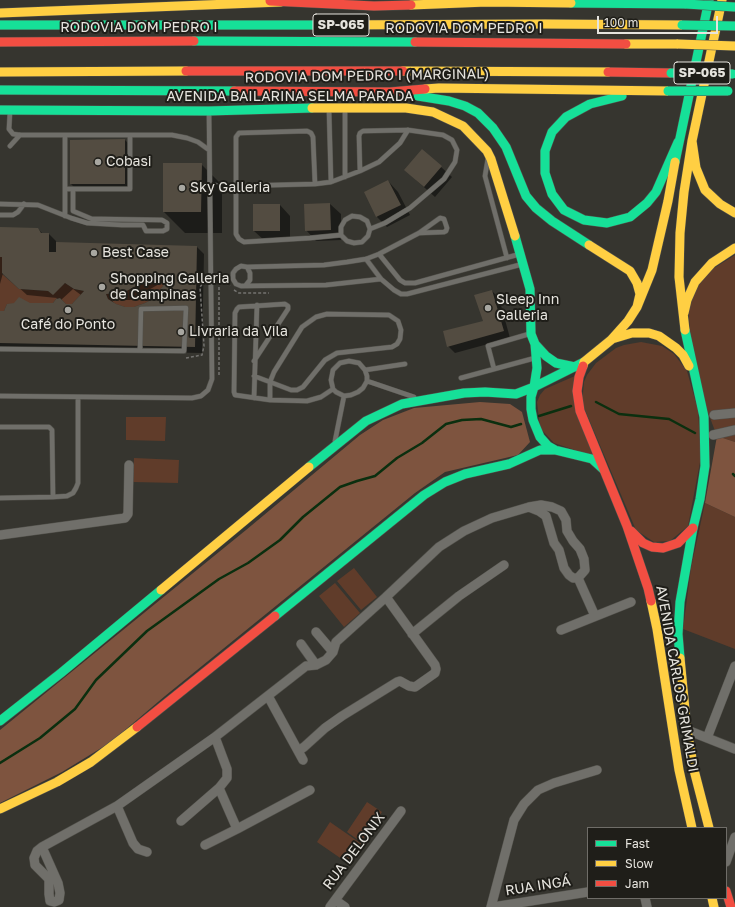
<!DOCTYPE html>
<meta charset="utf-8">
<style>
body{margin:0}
#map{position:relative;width:735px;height:907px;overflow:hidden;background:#36352f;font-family:"Golos Text",sans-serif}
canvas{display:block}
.legend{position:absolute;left:587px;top:827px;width:140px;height:72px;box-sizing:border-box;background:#1f1e19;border:1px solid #6f6d68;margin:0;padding:5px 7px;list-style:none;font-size:12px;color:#e6e4de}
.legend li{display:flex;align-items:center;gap:8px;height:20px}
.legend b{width:20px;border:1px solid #6f6d68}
.scale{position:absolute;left:597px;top:16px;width:121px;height:18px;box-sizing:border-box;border:2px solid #e6e4de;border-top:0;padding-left:5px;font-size:12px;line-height:14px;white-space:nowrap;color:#e6e4de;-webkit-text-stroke:3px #1f1e19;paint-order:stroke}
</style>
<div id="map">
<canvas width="735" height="907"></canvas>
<ul class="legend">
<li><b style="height:5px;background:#16e098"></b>Fast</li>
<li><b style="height:5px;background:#ffcf43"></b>Slow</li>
<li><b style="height:5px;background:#f24e42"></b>Jam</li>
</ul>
<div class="scale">100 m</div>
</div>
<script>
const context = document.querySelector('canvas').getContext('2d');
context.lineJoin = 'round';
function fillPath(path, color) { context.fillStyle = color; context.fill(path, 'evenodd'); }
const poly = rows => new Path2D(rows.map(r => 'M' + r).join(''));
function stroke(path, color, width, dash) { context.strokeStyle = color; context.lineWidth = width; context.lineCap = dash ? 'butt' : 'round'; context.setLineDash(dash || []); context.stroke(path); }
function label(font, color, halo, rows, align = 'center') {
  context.font = font + ' "Golos Text",sans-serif'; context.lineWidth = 4; context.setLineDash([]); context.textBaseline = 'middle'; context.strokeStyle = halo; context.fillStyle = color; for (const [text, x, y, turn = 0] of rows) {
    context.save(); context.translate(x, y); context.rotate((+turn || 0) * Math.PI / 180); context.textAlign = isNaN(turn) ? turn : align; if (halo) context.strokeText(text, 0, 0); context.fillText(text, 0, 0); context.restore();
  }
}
const green = poly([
 [735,255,735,442,717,436,695,379,687,300,706,273],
 [0,257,2,257,2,274,19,289,48,291,53,294,65,283,74,289,84,291,72,304,66,304,60,298,56,299,53,303,7,304,4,311,0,311],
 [156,275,165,278,163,286,151,300,145,303,134,307,125,307,116,304,108,299,106,294,123,293],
 [641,342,662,346,674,354,687,371,698,410,701,457,688,526,670,541,654,542,636,530,582,403,584,382,587,375,596,363,616,348,624,345],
 [575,376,596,457,554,443,540,428,537,402,540,395,545,389],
 [126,417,166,417,165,441,126,440],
 [134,458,179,460,178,483,133,482],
 [705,503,735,517,735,649,683,629,691,568],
 [354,568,377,597,361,610,337,581],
 [335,583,360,613,344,627,319,596],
 [367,802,382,812,361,842,347,832],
 [330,822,363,845,349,864,317,842]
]);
const forest = poly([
 [480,402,510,404,522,412,530,442,518,455,445,472,415,493,165,696,111,742,62,772,0,803,0,730,246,530,360,435,383,420,414,408],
 [717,436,735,442,735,517,705,503]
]);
const shadow = poly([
 [125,140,132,147,132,191,78,191,71,184],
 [201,164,222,185,222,233,185,233,164,212],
 [441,167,452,177,435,197,416,180],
 [388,181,398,192,410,215,387,227,377,217],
 [305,204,330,204,341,214,341,240,316,241,306,230],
 [280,205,290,216,290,241,265,241,254,231],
 [0,228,38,229,43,234,49,234,56,241,56,243,197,247,204,254,202,353,0,349,0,312,30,304,53,304,57,298,27,295,3,273,0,284],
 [163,282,165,282,164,287,152,301,134,308,125,308,114,304,112,300,130,300],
 [73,289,81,295,73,304,66,305,61,300],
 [492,291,499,298,510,338,455,353,448,346,484,321]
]);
const stream = poly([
 [596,402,619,414,669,419,695,433],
 [539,416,571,406],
 [733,474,735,476],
 [0,763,40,738,75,709,96,680,147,631,219,579,248,563,280,540,303,517,340,487,357,481,375,476,397,458,422,443,446,424,462,420,481,419,511,427,521,424]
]);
const building = poly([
 [125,139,125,184,70,184,70,140],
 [422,149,442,166,424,187,404,170],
 [163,163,202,163,201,212,163,212],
 [388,180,401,205,376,217,364,192],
 [330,203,331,230,305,231,304,204],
 [253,204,280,204,280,231,253,231],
 [0,227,38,228,41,233,49,233,49,252,56,252,56,242,197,246,195,347,0,343,0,311,4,311,7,304,14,303,19,297,30,303,53,303,56,299,60,298,66,304,72,304,84,291,74,289,65,283,53,295,48,291,19,289,2,273,2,257,0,257],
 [156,275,165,278,163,286,151,300,145,303,134,307,125,307,116,304,108,299,106,294,123,293],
 [492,290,504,331,447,347,443,331,483,321,474,295]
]);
const path = poly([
 [215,183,230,189],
 [234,290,239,293,269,293],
 [186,358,202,355,204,346,200,287,204,282],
 [219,375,219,282,226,283,230,286]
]);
const lane = poly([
 [345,109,345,177],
 [329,110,331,182],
 [10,112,9,129,13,134,20,135,172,135,187,138,198,142,209,150],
 [65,135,65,216],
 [10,146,20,135],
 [488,158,485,176,507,258],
 [360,171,359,136,360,133,363,131,408,130,443,135,452,140,457,150,455,162,444,179,410,208,385,223,370,229],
 [315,184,313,137,311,133,307,131,239,133,236,137,236,234,239,239,244,242,310,238,341,235],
 [236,186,315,184,331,182,360,171,379,162,400,143,408,130],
 [65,189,130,189,130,135],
 [0,204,38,205,71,218,87,223,122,225,143,225,146,231,163,231,167,229,167,223,162,220,101,219,92,219,73,211,73,189],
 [0,215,13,215,18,212,24,204],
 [352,216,360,217,367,221,370,229,368,236,362,242,354,243,347,241,341,235,341,227,345,220,352,216],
 [379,254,400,280,405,283,415,283,520,254],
 [366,259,381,279,394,290,401,294,407,294,523,264],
 [381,279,326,285,241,286,236,284,233,279,233,273,236,269,241,266,247,267,324,265,347,262,366,259,379,254,419,233,440,218,444,219,447,228,446,231,444,232,419,233],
 [246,285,250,280,250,273,247,267],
 [0,349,184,351,186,308,141,309,140,350],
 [254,361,288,309,288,306,285,304,239,307,237,309,235,313,234,392,235,395,270,400,307,401,321,397,333,389],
 [349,361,359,363,365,370,367,376,367,381,363,388,358,392,351,395,344,396,336,392,333,389,331,380,333,370,340,363,349,361],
 [494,369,488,346,529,334],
 [365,370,405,364],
 [254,376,270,382,291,390,297,390,303,387,325,360,337,353,392,347,397,344,400,339,401,330,398,321,389,315,327,314,316,317,302,327,274,372,270,382,270,400],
 [461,378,535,358],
 [367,381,414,397],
 [0,396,192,398,201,396,208,390,212,379,209,113],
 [254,398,257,305],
 [0,427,49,427,52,430,53,497],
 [335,441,344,396],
 [0,498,53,497,67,496,73,493,76,488,78,483,78,397]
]);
const street = poly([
 [714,415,735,413],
 [713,435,735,430],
 [0,535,125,518,128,514,129,465],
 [578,578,595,616],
 [561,630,631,602],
 [316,632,333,652],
 [412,634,459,596,504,565],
 [301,644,316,665],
 [268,696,303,760],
 [687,730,735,749],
 [707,738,735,666],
 [298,751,304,747,325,728,342,716,397,682,400,681,409,686,415,687,435,673,436,669,435,665,386,597],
 [219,788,237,829,310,790],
 [117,806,133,843,138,849,147,852],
 [181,821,219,788,227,778,227,769,215,737],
 [205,845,237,829],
 [42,847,58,883,60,893,59,900,54,902,50,901,49,894,49,879,35,865,34,858,37,851,42,847,117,806,215,737,306,666,316,665,326,660,333,652,336,642,386,597,439,547,464,531,492,518,529,507,541,505,552,507,561,511,566,520,567,531,573,541,580,549,584,559,585,570,578,578,573,578,569,575,564,568,559,550,554,543,546,516,539,511,529,507],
 [726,862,735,837],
 [645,898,647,907],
 [335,900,345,907],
 [330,907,401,811],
 [491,907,514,820,524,804,538,790,554,783,597,770],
 [493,907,588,892]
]);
const fast = poly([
 [571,3,686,4],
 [0,25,324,25],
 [194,41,415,42],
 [0,90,234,91],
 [418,96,449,101,465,106,478,113,493,128,506,147,526,196,536,208,552,221,589,245],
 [622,96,590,104,566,117,552,132,545,151,545,173,552,194,564,210,584,220,607,223,630,217,647,203,656,192,678,142],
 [0,110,209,111,312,108],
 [675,162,709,0],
 [535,344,546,356,556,363,575,367],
 [584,362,534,387,531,397,531,409,533,420,540,437,548,446,555,450,592,459,603,469],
 [309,467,366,421,402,404,464,393,485,392,516,394,534,387,537,368,535,344,531,334,530,289,515,236],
 [275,616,424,495,445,482,465,474,509,464,540,450,555,450],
 [680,658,678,634,680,602,693,528,700,499,705,466,704,417,685,330],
 [0,721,61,673,161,590]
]);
const slow = poly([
 [411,5,487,2,571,3],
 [0,13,281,2],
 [324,25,545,24,682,25],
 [626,44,678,44],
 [403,71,608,72],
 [0,72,186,71],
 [425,89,439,88,668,91],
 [312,108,406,108,433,112,463,126,487,151,491,159,515,236],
 [692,141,696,168,705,190,720,204,735,213],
 [589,245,630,271,637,283,640,294,637,307],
 [684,313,687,300,695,282,712,263,735,248],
 [685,330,679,277,680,233,684,192,692,141,722,0],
 [612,339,632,333,649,333,659,336,676,348,683,355,689,366],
 [583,366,584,362,611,340,628,321,637,307,652,270,668,201,675,162],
 [161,590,309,467],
 [651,601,657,629,679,770,692,828],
 [680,658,687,730,694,770,709,828],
 [0,809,57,782,91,762,137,727],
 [712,898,714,907]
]);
const jam = poly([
 [270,1,374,6,411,5],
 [0,42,194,41],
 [415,42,626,44],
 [186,71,403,71],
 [608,72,671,73],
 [234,91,390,92,425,89],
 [583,366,579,377,577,391,580,411,627,526,648,588,651,601],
 [631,531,643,543,652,547,663,548,678,543,693,528],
 [137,727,275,616],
 [726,891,731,907]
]);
const fastBridge = poly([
 [686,4,735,7],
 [682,25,735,26],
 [671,73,733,74],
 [668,91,728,91]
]);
const slowBridge = poly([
 [678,44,735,46]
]);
const markers = [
 [98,162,4,"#a8a7a1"],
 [182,188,4,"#a8a7a1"],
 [94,253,4,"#a8a7a1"],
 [102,287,4,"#a8a7a1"],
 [488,308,4,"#a8a7a1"],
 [68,310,4,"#a8a7a1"],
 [181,332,4,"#a8a7a1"]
];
const shields = [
 [341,25,56],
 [702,73,56]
];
const shieldNames = [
 ["SP-065",341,25],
 ["SP-065",702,73]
];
const streetNames = [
 ["RODOVIA DOM PEDRO I",139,28],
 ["RODOVIA DOM PEDRO I",464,29],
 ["RODOVIA DOM PEDRO I (MARGINAL)",367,76,-1],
 ["AVENIDA BAILARINA SELMA PARADA",290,97],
 ["AVENIDA CARLOS GRIMALDI",677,679,80],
 ["RUA DELONIX",354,851,-53],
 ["RUA INGÁ",538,886,-9]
];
const poiNames = [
 ["Cobasi",106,162],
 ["Sky Galleria",190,188],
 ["Best Case",102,253],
 ["Shopping Galleria",110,279],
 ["de Campinas",110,295],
 ["Sleep Inn",496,300],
 ["Galleria",496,316],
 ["Café do Ponto",68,325,"center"],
 ["Livraria da Vila",189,332]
];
fillPath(green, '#603c2a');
fillPath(forest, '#7e543f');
fillPath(shadow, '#0007');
stroke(stream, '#0b2f0f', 2.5);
fillPath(building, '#534c41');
stroke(lane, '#52514b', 5.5);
stroke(street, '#52514b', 10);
stroke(fast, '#52514b', 10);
stroke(slow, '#52514b', 10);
stroke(jam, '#52514b', 10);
stroke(path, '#747370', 1.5, [3, 2]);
stroke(lane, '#706f6a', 4.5);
stroke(street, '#706f6a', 9);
stroke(fast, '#16e098', 9);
stroke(slow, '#ffcf43', 9);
stroke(jam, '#f24e42', 9);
stroke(fastBridge, '#52514b', 10, []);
stroke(slowBridge, '#52514b', 10, []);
stroke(fastBridge, '#16e098', 9);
stroke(slowBridge, '#ffcf43', 9);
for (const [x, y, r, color] of markers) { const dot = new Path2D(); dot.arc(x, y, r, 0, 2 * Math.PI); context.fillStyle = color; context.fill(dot); stroke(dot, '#1f1e19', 1.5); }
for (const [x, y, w] of shields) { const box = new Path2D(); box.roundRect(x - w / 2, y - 11, w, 22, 3); context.fillStyle = '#1f1e19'; context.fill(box); stroke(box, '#e6e4de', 1); }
label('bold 13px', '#e6e4de', null, shieldNames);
label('14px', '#e6e4de', '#1f1e19', streetNames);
label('14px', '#e6e4de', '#1f1e19', poiNames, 'left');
</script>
